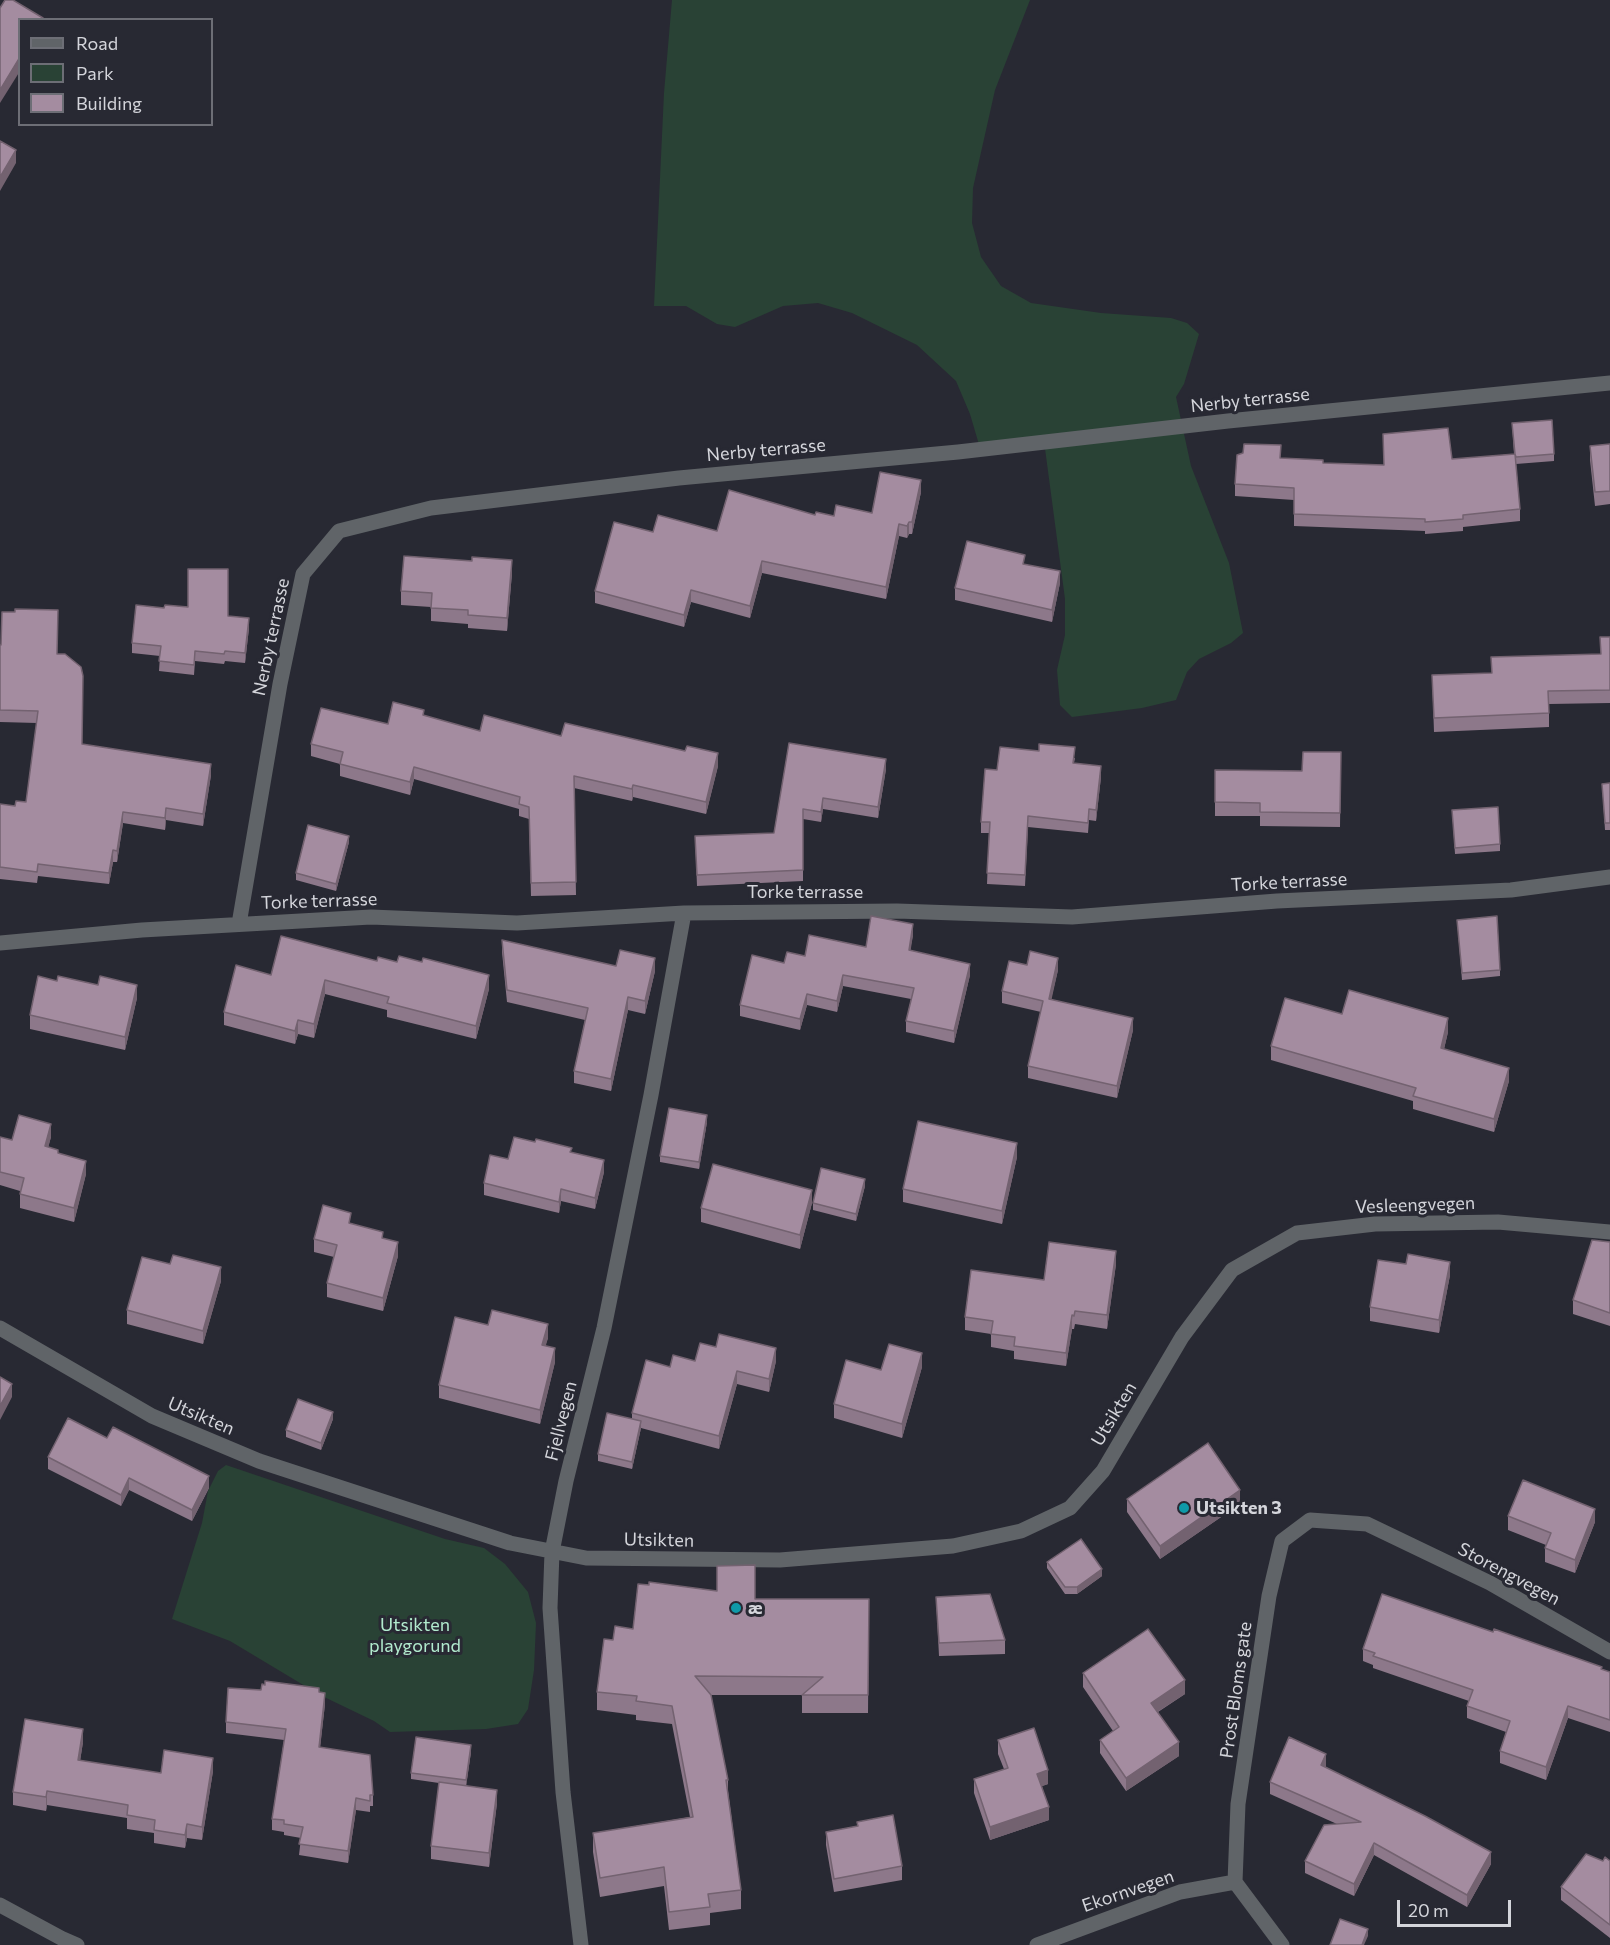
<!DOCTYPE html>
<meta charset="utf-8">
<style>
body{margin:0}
#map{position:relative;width:1610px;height:1945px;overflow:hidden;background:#282933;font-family:Commissioner,sans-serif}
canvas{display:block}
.legend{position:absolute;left:18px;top:18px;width:195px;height:108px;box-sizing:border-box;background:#282933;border:2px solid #6d6e76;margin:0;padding:8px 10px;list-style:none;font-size:18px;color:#d4d5db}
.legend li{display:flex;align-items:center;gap:12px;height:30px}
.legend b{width:30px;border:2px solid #6d6e76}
.scale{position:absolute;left:1397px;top:1900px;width:114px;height:27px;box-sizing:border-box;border:3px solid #d4d5db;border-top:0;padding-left:8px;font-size:18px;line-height:21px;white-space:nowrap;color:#d4d5db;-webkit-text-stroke:4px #282933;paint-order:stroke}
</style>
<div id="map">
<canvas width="1610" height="1945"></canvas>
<ul class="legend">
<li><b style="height:8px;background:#606468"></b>Road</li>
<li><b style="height:16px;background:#294235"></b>Park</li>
<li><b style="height:16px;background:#a48ca0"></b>Building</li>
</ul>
<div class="scale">20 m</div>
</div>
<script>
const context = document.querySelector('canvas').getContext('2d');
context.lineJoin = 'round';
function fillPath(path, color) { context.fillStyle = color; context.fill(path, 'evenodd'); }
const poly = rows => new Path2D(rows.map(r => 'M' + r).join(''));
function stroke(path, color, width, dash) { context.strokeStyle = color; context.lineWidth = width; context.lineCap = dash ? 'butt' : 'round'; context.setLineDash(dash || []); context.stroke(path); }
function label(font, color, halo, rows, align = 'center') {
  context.font = font + ' Commissioner,sans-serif'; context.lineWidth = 6; context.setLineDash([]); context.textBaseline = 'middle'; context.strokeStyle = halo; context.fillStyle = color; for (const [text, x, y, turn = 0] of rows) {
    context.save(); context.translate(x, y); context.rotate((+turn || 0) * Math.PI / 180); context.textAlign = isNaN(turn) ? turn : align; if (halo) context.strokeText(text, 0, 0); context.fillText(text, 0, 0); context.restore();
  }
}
const green = poly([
 [672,0,1030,0,995,90,973,188,972,223,981,257,1001,286,1031,303,1101,313,1171,318,1187,323,1199,334,1184,384,1176,397,1191,466,1229,563,1243,633,1231,643,1199,659,1187,672,1176,700,1142,708,1072,717,1060,705,1057,670,1065,635,1065,599,1044,441,980,448,970,414,956,381,917,345,852,313,818,303,783,306,735,327,717,324,686,306,654,306,664,93],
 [226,1465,445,1539,484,1548,505,1564,528,1592,536,1623,534,1670,528,1709,518,1724,486,1729,390,1732,374,1721,320,1695,230,1641,172,1619,202,1523,208,1491,218,1471]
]);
const street = poly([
 [239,924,280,684,303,574,339,531,431,508,679,478,958,452,1228,421,1610,383],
 [0,943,142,930,371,917,517,923,684,913,897,911,1072,917,1277,901,1511,890,1610,877],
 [0,1328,152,1416,259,1461,510,1543,586,1558,780,1560,953,1546,1021,1531,1070,1508,1103,1471,1182,1337,1232,1270,1297,1233,1375,1224,1498,1222,1610,1232],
 [0,1905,61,1938,77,1945],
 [581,1945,563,1792,550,1608,552,1552,566,1481,604,1328,651,1095,684,913],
 [1037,1945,1180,1892,1235,1882],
 [1282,1945,1235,1882,1238,1804,1269,1596,1282,1541,1310,1520,1367,1524,1490,1583,1610,1652]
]);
const wall = poly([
 [1512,423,1554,454,1554,461,1516,464,1520,509,1520,521,1463,527,1463,531,1425,534,1425,531,1294,526,1294,500,1235,496,1235,484,1281,458,1323,463,1383,465,1514,454],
 [1610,444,1610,504,1595,506,1590,460,1590,446],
 [921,492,912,534,909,534,907,538,899,536,886,599,762,573,750,618,691,602,684,627,595,603,595,591,653,532,717,531,815,515,834,516,872,513],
 [1025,564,1060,583,1052,622,955,600,955,588],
 [512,573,507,631,468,628,468,624,431,621,431,607,401,605,401,591],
 [228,616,249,628,245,663,225,661,224,664,195,661,194,675,159,671,160,656,132,653,132,643],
 [1610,637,1610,703,1549,704,1549,727,1434,732,1432,675,1491,673,1601,654],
 [0,645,57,654,82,744,211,775,203,826,166,820,165,830,123,823,117,862,113,862,109,884,38,876,37,883,0,879,0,804,15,806,26,802,37,723,0,722],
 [424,716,480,731,561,736,718,766,706,814,633,797,632,801,574,788,576,895,531,896,529,819,519,816,519,809,414,779,410,795,340,776,340,764,311,756,311,744],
 [789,743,886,769,878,818,823,809,821,822,803,819,803,881,697,886,695,836,774,833],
 [1341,752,1340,827,1260,826,1260,816,1215,816,1215,770,1302,771],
 [1075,758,1074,763,1101,777,1096,821,1089,820,1088,833,1028,827,1025,886,987,884,989,833,981,833,981,822,997,770],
 [1610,783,1610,830,1605,830,1602,784],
 [1452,810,1500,844,1500,851,1455,854],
 [349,842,336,891,296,880,296,873],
 [1457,920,1500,970,1500,976,1462,980],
 [913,935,910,950,970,975,954,1043,906,1032,906,1021,911,999,843,986,837,1012,807,1005,800,1030,740,1016,740,1005,784,963,805,956,866,947],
 [502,940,616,966,655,971,645,1014,628,1010,611,1091,574,1083,574,1071,585,1020,507,1002,502,952],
 [377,961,489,989,476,1039,387,1017,387,1010,325,994,314,1038,298,1034,295,1044,224,1025,224,1012],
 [1027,965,1058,970,1051,999,1133,1030,1117,1098,1028,1078,1028,1066,1041,1012,1002,1003,1002,991],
 [57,981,137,998,125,1050,30,1029,30,1015],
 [1342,1014,1448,1032,1444,1049,1509,1081,1494,1132,1413,1109,1413,1101,1271,1060,1271,1046],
 [707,1122,699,1169,660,1162,660,1156],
 [0,1137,12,1140,51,1137,48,1147,58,1153,86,1174,74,1222,20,1208,20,1191,0,1185],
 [572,1153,604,1172,595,1209,561,1201,559,1213,484,1195,484,1183,508,1159],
 [1017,1157,1002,1224,903,1202,903,1189],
 [865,1186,856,1221,813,1210,813,1203],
 [812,1203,800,1249,701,1222,701,1208],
 [351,1223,383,1238,398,1256,383,1311,327,1297,327,1283,334,1257,314,1252,314,1239],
 [1610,1242,1610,1326,1573,1314,1573,1300],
 [170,1264,221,1281,203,1344,127,1324,127,1310],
 [1116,1264,1107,1329,1075,1324,1074,1329,1072,1329,1066,1366,1014,1359,1014,1351,991,1347,991,1334,965,1330,965,1317,1044,1280],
 [1450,1275,1439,1333,1370,1321,1370,1307],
 [488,1325,548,1338,545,1346,555,1362,540,1424,439,1398,439,1385],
 [716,1347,776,1361,769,1392,737,1384,719,1449,641,1428,632,1469,598,1461,598,1454,632,1419,632,1413,670,1367,695,1361],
 [922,1367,902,1438,834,1418,834,1404,881,1370],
 [333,1419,321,1450,286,1437,286,1430],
 [48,1457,209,1488,192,1521,129,1490,121,1506,48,1469],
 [1127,1499,1240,1504,1160,1559,1127,1512],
 [1508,1516,1595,1522,1575,1573,1545,1562,1545,1548,1546,1545,1508,1530],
 [1047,1562,1102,1576,1077,1594,1065,1594,1047,1568],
 [717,1566,755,1599,869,1599,868,1713,802,1713,802,1695,711,1695,728,1780,728,1791,741,1890,741,1909,710,1913,710,1925,669,1930,664,1886,600,1897,593,1852,593,1833,690,1817,672,1724,636,1720,636,1715,597,1710,597,1692,613,1640,633,1629,717,1590],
 [936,1597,1005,1640,1005,1654,939,1656],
 [1363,1649,1602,1670,1610,1672,1610,1732,1568,1718,1546,1780,1500,1763,1500,1751,1506,1732,1467,1718,1467,1706,1469,1701,1373,1668,1373,1665,1363,1661],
 [1083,1673,1185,1694,1158,1712,1179,1756,1126,1791,1100,1753,1100,1740,1113,1731,1083,1687],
 [319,1692,325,1704,320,1747,373,1795,373,1806,370,1806,370,1812,356,1810,348,1863,299,1855,301,1838,284,1835,284,1832,272,1830,272,1819,284,1740,226,1733,226,1722],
 [998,1740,1048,1784,1042,1786,1049,1820,990,1840,974,1793,974,1779,1004,1769,998,1754],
 [83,1742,80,1761,161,1773,213,1771,202,1840,187,1838,185,1848,154,1843,154,1833,127,1829,127,1818,47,1805,46,1811,13,1805,13,1792],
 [471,1752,466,1786,497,1803,489,1867,431,1859,431,1846,439,1783,411,1779,411,1773],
 [1326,1766,1326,1767,1491,1864,1467,1907,1374,1855,1354,1896,1305,1873,1305,1861,1337,1824,1270,1794,1270,1782],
 [857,1822,902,1866,902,1880,834,1892,826,1845,826,1832,857,1826],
 [1603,1861,1610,1861,1610,1938,1561,1900,1561,1887]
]);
const shadedWall = poly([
 [20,57,20,71,0,103,0,90],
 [16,150,16,163,0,191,0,177],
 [921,480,921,492,912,534,912,522],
 [909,522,909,534,907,538,907,526],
 [899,524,899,536,886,599,886,587],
 [512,560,512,573,507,631,507,618],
 [762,561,762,573,750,618,750,606],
 [1060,571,1060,583,1052,622,1052,610],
 [691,590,691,602,684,627,684,615],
 [249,618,249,628,245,663,245,653],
 [718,753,718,766,706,814,706,802],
 [886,759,886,769,878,818,878,807],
 [211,764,211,775,203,826,203,814],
 [1101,766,1101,777,1096,821,1096,810],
 [414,767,414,779,410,795,410,782],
 [633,785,633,797,632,801,632,789],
 [823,798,823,809,821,822,821,812],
 [166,808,166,820,165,830,165,818],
 [123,812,123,823,117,862,117,851],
 [349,836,349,842,336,891,336,884],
 [113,850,113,862,109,884,109,873],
 [913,924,913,935,909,961,909,950],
 [655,958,655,971,645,1014,645,1001],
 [1058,958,1058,970,1049,1011,1049,999],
 [970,964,970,975,954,1043,954,1031],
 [489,975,489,989,476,1039,476,1026],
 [843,975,843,986,837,1012,837,1001],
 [325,980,325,994,314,1038,314,1024],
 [137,985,137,998,125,1050,125,1037],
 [807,994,807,1005,800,1030,800,1019],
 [628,997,628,1010,611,1091,611,1079],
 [1133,1018,1133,1030,1117,1098,1117,1086],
 [1448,1018,1448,1032,1441,1062,1441,1048],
 [298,1020,298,1034,295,1044,295,1031],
 [1509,1068,1509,1081,1494,1132,1494,1119],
 [707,1115,707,1122,699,1169,699,1162],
 [51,1124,51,1137,45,1160,45,1146],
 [1017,1143,1017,1157,1002,1224,1002,1211],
 [604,1160,604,1172,595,1209,595,1198],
 [86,1161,86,1174,74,1222,74,1208],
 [865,1179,865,1186,856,1221,856,1214],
 [561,1189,561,1201,559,1213,559,1202],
 [812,1190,812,1203,800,1249,800,1235],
 [398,1242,398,1256,383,1311,383,1298],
 [1116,1251,1116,1264,1107,1329,1107,1315],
 [1450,1262,1450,1275,1439,1333,1439,1320],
 [221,1267,221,1281,203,1344,203,1331],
 [1072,1315,1072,1329,1066,1366,1066,1353],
 [548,1324,548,1338,542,1359,542,1345],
 [555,1348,555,1362,540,1424,540,1410],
 [776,1348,776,1361,769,1392,769,1379],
 [922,1353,922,1367,902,1438,902,1424],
 [737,1371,737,1384,719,1449,719,1436],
 [12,1384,12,1397,0,1420,0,1406],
 [333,1412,333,1419,321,1450,321,1443],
 [641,1421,641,1428,632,1469,632,1462],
 [209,1476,209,1488,192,1521,192,1510],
 [129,1478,129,1490,121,1506,121,1495],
 [1240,1490,1240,1504,1160,1559,1160,1546],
 [1595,1509,1595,1522,1575,1573,1575,1560],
 [1102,1569,1102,1576,1077,1594,1077,1587],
 [1185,1680,1185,1694,1151,1716,1151,1703],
 [325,1693,325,1704,319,1758,319,1747],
 [1568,1706,1568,1718,1546,1780,1546,1767],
 [83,1729,83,1742,78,1774,78,1760],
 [1179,1742,1179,1756,1126,1791,1126,1778],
 [471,1745,471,1752,466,1787,466,1780],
 [1326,1754,1326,1766,1321,1777,1321,1765],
 [213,1758,213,1771,202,1840,202,1827],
 [1048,1770,1048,1784,1037,1788,1037,1774],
 [497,1790,497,1803,489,1867,489,1853],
 [47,1791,47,1805,46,1811,46,1797],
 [356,1798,356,1810,348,1863,348,1851],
 [1049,1807,1049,1820,990,1840,990,1827],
 [187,1824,187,1838,185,1848,185,1835],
 [1374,1843,1374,1855,1354,1896,1354,1884],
 [1491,1852,1491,1864,1467,1907,1467,1895],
 [1368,1929,1368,1936,1364,1945,1362,1945]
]);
const building = poly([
 [5,0,13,0,43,18,42,20,20,20,20,57,0,90,0,8,5,0],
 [0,141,16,150,0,177,0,141],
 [1552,420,1554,454,1516,457,1515,454,1512,423,1552,420],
 [1448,428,1452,459,1515,454,1520,509,1463,515,1463,519,1425,522,1425,519,1294,514,1294,488,1235,484,1237,455,1243,453,1244,444,1281,445,1280,458,1323,460,1323,463,1384,465,1383,434,1448,428],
 [1610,444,1610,491,1595,492,1590,446,1610,444],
 [880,472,921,480,912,522,909,522,907,526,899,524,886,587,762,561,750,606,691,590,684,615,595,591,614,522,653,532,658,515,717,531,729,490,815,515,816,512,834,516,836,505,872,513,880,472],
 [967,541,1025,555,1023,564,1060,571,1052,610,955,588,967,541],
 [404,556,472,561,472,557,512,560,507,618,468,615,468,610,431,608,432,593,401,591,404,556],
 [188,569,228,569,228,616,249,618,245,653,225,651,224,654,195,651,194,665,159,661,161,646,132,643,136,605,164,608,165,605,188,607,188,569],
 [15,609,58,610,57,654,65,654,81,667,83,676,82,744,211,764,203,814,166,808,165,818,123,812,117,851,113,850,109,873,38,864,37,872,0,867,0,804,15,806,16,801,26,802,38,711,0,710,0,645,1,645,2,612,15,612,15,609],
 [1600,637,1610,637,1610,690,1548,691,1549,713,1434,718,1432,675,1492,673,1491,657,1601,654,1600,637],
 [393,702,424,710,423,715,480,731,484,715,561,736,565,723,685,751,687,746,718,753,706,802,633,785,632,789,574,776,576,882,531,883,529,807,519,804,520,797,414,767,410,782,340,764,343,752,311,744,321,708,388,724,393,702],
 [789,743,886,759,878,807,823,798,821,812,803,809,803,870,697,875,695,836,774,833,789,743],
 [1039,744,1075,747,1073,763,1101,766,1096,810,1089,809,1088,823,1028,816,1025,875,987,873,990,822,981,822,985,769,997,770,1000,747,1039,751,1039,744],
 [1303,752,1341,752,1340,813,1260,812,1260,803,1215,802,1215,770,1302,771,1303,752],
 [1610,783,1610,823,1605,823,1602,784,1610,783],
 [1498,807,1500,844,1455,848,1452,810,1498,807],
 [308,825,349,836,336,884,296,873,308,825],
 [871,916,913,924,909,950,970,964,954,1031,906,1021,914,988,843,975,837,1001,807,994,800,1019,740,1005,752,955,784,963,787,952,805,956,809,935,866,947,871,916],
 [1497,916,1500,970,1462,973,1457,920,1497,916],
 [281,936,377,961,378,957,397,962,399,956,422,962,423,958,489,975,476,1026,387,1003,389,997,325,980,314,1024,298,1020,295,1031,224,1012,236,965,271,975,281,936],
 [502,940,616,966,620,950,655,958,645,1001,628,997,611,1079,574,1071,588,1008,507,990,502,940],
 [1030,951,1058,958,1049,999,1133,1018,1117,1086,1028,1066,1043,1001,1002,991,1009,961,1027,965,1030,951],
 [38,976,57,981,58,976,98,985,100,976,137,985,125,1037,30,1015,38,976],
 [1349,990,1448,1018,1441,1048,1509,1068,1494,1119,1413,1096,1416,1088,1271,1046,1285,998,1342,1014,1349,990],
 [669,1108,707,1115,699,1162,660,1156,669,1108],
 [19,1115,51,1124,45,1146,58,1150,58,1153,86,1161,74,1208,20,1194,24,1178,0,1172,0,1137,12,1140,19,1115],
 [918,1121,1017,1143,1002,1211,903,1189,918,1121],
 [514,1137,535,1142,536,1139,572,1148,570,1152,604,1160,595,1198,561,1189,559,1202,484,1183,490,1155,508,1159,514,1137],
 [713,1164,812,1190,800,1235,701,1208,713,1164],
 [821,1168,865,1179,856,1214,813,1203,821,1168],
 [323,1205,351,1213,349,1223,383,1232,382,1238,398,1242,383,1298,327,1283,337,1245,314,1239,323,1205],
 [1592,1240,1610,1242,1610,1313,1573,1300,1592,1240],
 [1049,1242,1116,1251,1107,1315,1075,1311,1074,1316,1072,1315,1066,1353,1014,1346,1015,1337,991,1334,993,1321,965,1317,971,1270,1044,1280,1049,1242],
 [1408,1254,1450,1262,1439,1320,1370,1307,1378,1260,1406,1264,1408,1254],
 [173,1255,221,1267,203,1331,127,1310,142,1257,170,1264,173,1255],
 [492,1310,548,1324,542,1345,555,1348,540,1410,439,1385,455,1317,488,1325,492,1310],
 [719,1334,776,1348,769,1379,737,1371,719,1436,632,1413,646,1360,670,1367,673,1355,695,1361,700,1343,716,1347,719,1334],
 [889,1344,922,1353,902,1424,834,1404,846,1360,881,1370,889,1344],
 [0,1377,12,1384,0,1406,0,1377],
 [298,1399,333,1412,321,1443,286,1430,298,1399],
 [607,1413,641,1421,632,1462,598,1454,607,1413],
 [68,1418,107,1438,113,1427,209,1476,192,1510,129,1478,121,1495,48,1457,68,1418],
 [1208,1443,1240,1490,1160,1546,1127,1499,1208,1443],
 [1523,1480,1595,1509,1575,1560,1545,1548,1551,1533,1508,1516,1523,1480],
 [1081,1539,1102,1569,1077,1587,1065,1587,1047,1562,1081,1539],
 [755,1565,755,1599,869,1599,868,1695,802,1695,823,1677,695,1676,711,1695,728,1780,726,1780,741,1890,708,1894,710,1907,669,1912,664,1867,600,1878,593,1833,693,1817,672,1706,636,1701,637,1696,597,1692,604,1639,613,1640,615,1626,633,1629,638,1584,649,1585,649,1582,717,1591,717,1566,755,1565],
 [990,1594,1005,1640,939,1643,936,1597,990,1594],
 [1382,1594,1493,1632,1494,1629,1602,1667,1601,1669,1610,1672,1610,1720,1568,1706,1546,1767,1500,1751,1510,1721,1467,1706,1473,1690,1373,1656,1375,1653,1363,1649,1382,1594],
 [1148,1629,1185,1680,1151,1703,1179,1742,1126,1778,1100,1740,1119,1727,1083,1673,1148,1629],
 [265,1681,319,1688,319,1692,325,1693,319,1747,370,1755,373,1795,370,1795,370,1801,356,1798,348,1851,299,1844,303,1827,284,1824,284,1820,272,1819,286,1729,226,1722,228,1688,261,1690,262,1684,265,1685,265,1681],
 [25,1719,83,1729,78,1760,161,1773,164,1750,213,1758,202,1827,187,1824,185,1835,154,1830,155,1820,127,1815,128,1805,47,1791,46,1797,13,1792,25,1719],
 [1034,1728,1048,1770,1037,1774,1049,1807,990,1827,974,1779,1008,1768,998,1740,1034,1728],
 [416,1737,471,1745,466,1780,411,1773,416,1737],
 [1289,1737,1326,1754,1321,1765,1425,1816,1491,1852,1467,1895,1374,1843,1354,1884,1305,1861,1324,1825,1361,1822,1270,1782,1289,1737],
 [439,1782,497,1790,489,1853,431,1846,439,1782],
 [893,1815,902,1866,834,1879,826,1832,858,1826,857,1822,893,1815],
 [1586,1854,1603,1861,1605,1857,1610,1861,1610,1925,1561,1887,1586,1854],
 [1340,1919,1368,1929,1362,1945,1330,1945,1340,1919]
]);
const markers = [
 [1184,1508,6,"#0f9aa8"],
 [736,1608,6,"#0f9aa8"]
];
const streetNames = [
 ["Nerby terrasse",1250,400,-6],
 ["Nerby terrasse",766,450,-5],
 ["Nerby terrasse",271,637,-78],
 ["Torke terrasse",1289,882,-3],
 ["Torke terrasse",805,892],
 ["Torke terrasse",319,901,-2],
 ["Vesleengvegen",1415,1205,-2],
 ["Utsikten",1114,1414,-59],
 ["Utsikten",201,1416,23],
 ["Fjellvegen",561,1421,-76],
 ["Utsikten",659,1540,1],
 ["Storengvegen",1509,1574,28],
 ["Prost Bloms gate",1236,1690,-82],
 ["Ekornvegen",1128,1891,-19]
];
const poiNames = [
 ["Utsikten 3",1196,1508],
 ["æ",748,1608]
];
const parkNames = [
 ["Utsikten",415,1625],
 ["playgorund",415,1646]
];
fillPath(green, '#294235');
stroke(street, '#606468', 15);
fillPath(wall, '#8d788a');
fillPath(shadedWall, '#736270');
fillPath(building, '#a48ca0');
stroke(building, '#736270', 1.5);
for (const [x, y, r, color] of markers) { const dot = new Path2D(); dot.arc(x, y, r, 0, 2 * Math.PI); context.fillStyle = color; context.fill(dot); stroke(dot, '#282933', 2); }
label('18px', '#d4d5db', '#282933', streetNames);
label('bold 18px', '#d4d5db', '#282933', poiNames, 'left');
label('18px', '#b2ebce', '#282933', parkNames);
</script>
